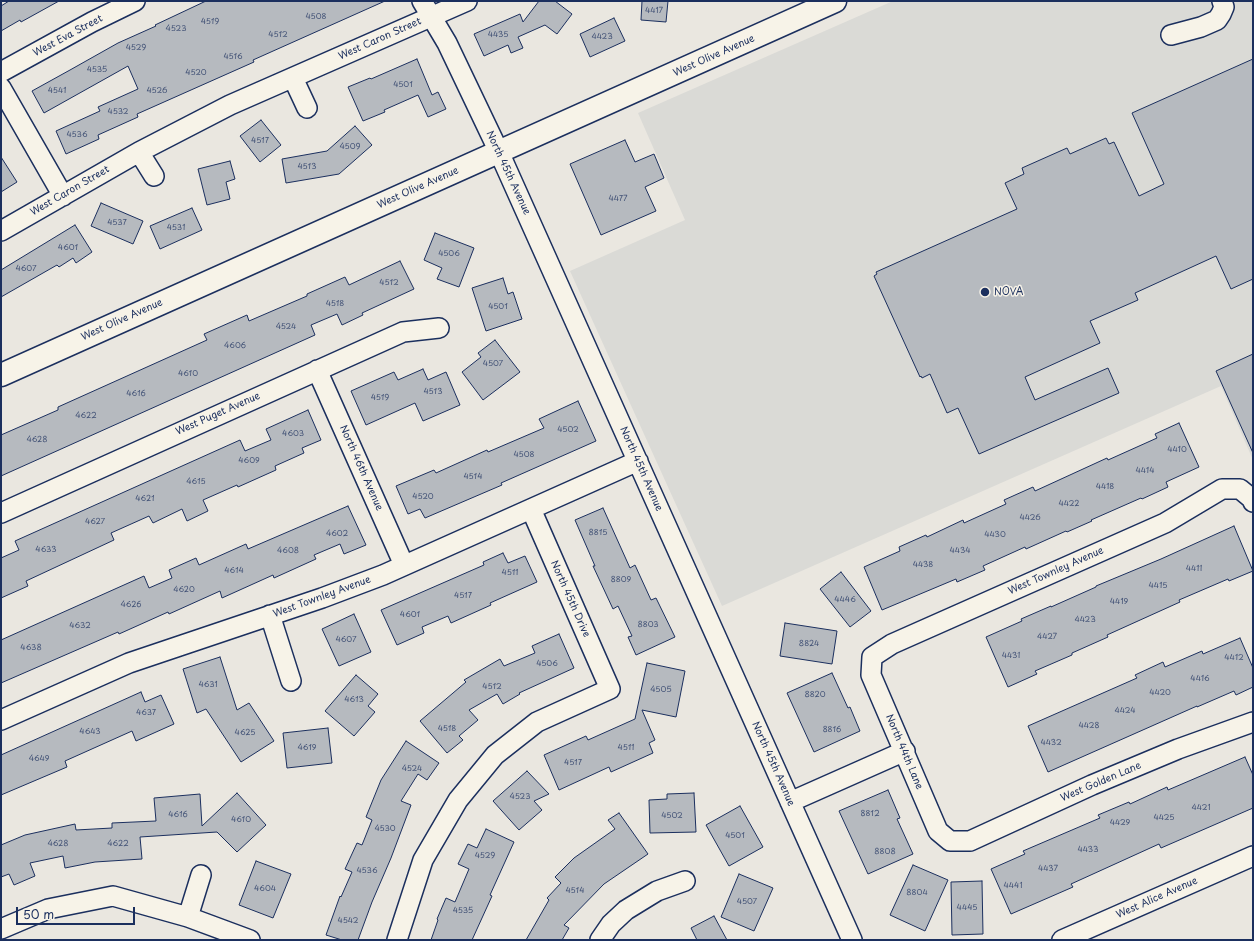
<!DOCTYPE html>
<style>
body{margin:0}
#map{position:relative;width:1254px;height:941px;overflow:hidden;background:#eae7e0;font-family:"Playpen Sans",sans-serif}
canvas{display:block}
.frame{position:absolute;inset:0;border:2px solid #1b2f5e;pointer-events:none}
.scale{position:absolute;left:16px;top:907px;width:119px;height:18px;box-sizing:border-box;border:2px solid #1b2f5e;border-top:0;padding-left:5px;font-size:12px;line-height:14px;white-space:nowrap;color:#1b2f5e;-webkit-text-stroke:3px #f7f3e8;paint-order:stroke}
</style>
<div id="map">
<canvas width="1254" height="941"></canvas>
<div class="frame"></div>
<div class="scale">50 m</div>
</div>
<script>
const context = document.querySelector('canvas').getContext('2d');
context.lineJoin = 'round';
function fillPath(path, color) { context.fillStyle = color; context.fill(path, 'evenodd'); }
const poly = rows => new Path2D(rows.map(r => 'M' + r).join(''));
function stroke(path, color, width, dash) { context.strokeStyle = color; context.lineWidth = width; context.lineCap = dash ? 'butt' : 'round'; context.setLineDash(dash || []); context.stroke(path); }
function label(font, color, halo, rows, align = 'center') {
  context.font = font + ' "Playpen Sans",sans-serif'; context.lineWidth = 3; context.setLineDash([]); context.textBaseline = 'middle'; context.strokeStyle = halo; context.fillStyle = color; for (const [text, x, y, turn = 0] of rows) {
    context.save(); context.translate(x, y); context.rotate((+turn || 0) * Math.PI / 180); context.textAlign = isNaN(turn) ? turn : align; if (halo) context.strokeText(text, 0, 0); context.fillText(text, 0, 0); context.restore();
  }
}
const built = poly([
 [893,1,1253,1,1253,460,1221,386,722,606,570,271,685,220,638,113]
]);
const building = poly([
 [9,1,59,1,21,22,20,20,1,31,1,6,9,1],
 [206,1,385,1,253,60,254,62,137,114,138,117,98,135,99,139,66,154,56,131,100,111,98,107,138,89,128,66,44,113,32,91,70,70,118,43,156,26,155,25,206,1],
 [539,1,555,1,572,14,557,34,545,25,518,37,523,48,511,53,508,45,484,56,474,34,520,14,523,22,539,1],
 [642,1,668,1,666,22,641,20,642,1],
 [614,18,625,41,590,57,580,34,614,18],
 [417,59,432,95,438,92,446,109,428,117,418,95,384,110,385,112,363,121,348,87,370,78,371,79,417,59],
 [1253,59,1253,279,1231,289,1216,256,1135,293,1138,300,1090,321,1100,343,1025,377,1035,400,1108,368,1119,393,979,454,958,408,947,413,930,374,922,378,921,376,920,377,874,276,877,274,876,272,1017,209,1005,183,1024,174,1022,168,1067,148,1070,154,1106,138,1109,144,1114,142,1139,196,1164,184,1132,113,1253,59],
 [261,120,281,145,260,162,240,136,261,120],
 [355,126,372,145,339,174,286,183,282,159,327,151,355,126],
 [625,140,635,162,654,154,664,178,645,187,656,211,601,235,570,164,625,140],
 [1,157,17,182,1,192,1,157],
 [230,161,235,179,226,182,230,199,207,205,198,169,230,161],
 [101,203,143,221,133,244,91,226,101,203],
 [192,208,202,230,160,249,150,226,192,208],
 [75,225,92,252,76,263,73,258,59,267,57,265,1,297,1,270,75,225],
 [435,233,474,248,459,287,437,279,442,268,424,260,435,233],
 [400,261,414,289,362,313,363,315,342,325,337,314,311,325,315,335,1,476,1,435,58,410,58,407,207,340,204,334,247,315,249,321,307,296,307,294,345,277,349,285,400,261],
 [503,278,508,294,513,292,522,319,486,331,472,288,503,278],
 [495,340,520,372,483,400,462,372,481,357,478,353,495,340],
 [1253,354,1253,453,1216,371,1253,354],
 [423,369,428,380,446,372,460,405,423,421,415,403,366,425,351,391,394,372,398,380,423,369],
 [578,401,596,441,501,483,502,485,425,518,420,509,408,514,396,486,434,470,436,473,487,450,488,452,544,428,539,419,578,401],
 [308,410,321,440,302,448,304,453,275,466,276,470,238,487,237,485,203,500,208,511,187,521,182,509,153,523,149,516,111,533,114,540,26,581,28,586,1,598,1,558,19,550,15,541,240,440,245,451,271,440,266,429,308,410],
 [1179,423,1199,467,1166,482,1168,487,1142,499,1141,498,1091,520,1092,521,1067,532,1066,531,1026,549,1025,547,983,566,985,570,957,582,956,579,882,610,864,567,900,551,899,547,926,535,927,537,963,520,964,523,1006,504,1004,500,1033,487,1035,491,1107,458,1108,460,1157,438,1155,434,1179,423],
 [348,506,366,545,344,554,340,544,314,555,316,559,274,578,273,575,222,598,220,591,169,614,168,612,119,634,118,632,1,683,1,640,144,576,149,588,172,578,169,570,196,558,199,565,246,544,248,549,348,506],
 [603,508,630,568,635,565,651,600,656,598,675,637,636,655,628,637,632,636,618,606,613,609,593,566,595,566,575,520,603,508],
 [1234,526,1253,571,1229,581,1228,579,1179,600,1180,602,1107,635,1108,637,1072,653,1072,655,1035,671,1037,674,1008,687,986,637,1022,621,1021,619,1051,606,1051,607,1096,587,1096,586,1161,559,1234,526],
 [503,553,508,563,525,556,537,582,490,603,491,605,451,623,448,616,422,627,424,633,397,645,381,610,484,565,483,562,503,553],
 [841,572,871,611,850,627,820,589,841,572],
 [354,614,371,652,339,666,322,629,354,614],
 [785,623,837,631,832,664,780,656,785,623],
 [559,634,574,668,519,693,520,694,503,704,497,694,469,710,478,720,459,736,463,740,447,753,420,721,466,682,464,680,500,659,504,666,535,653,532,646,559,634],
 [1240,638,1253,668,1253,687,1236,695,1234,691,1197,707,1197,706,1048,772,1028,726,1137,678,1135,675,1163,662,1165,667,1202,651,1203,654,1240,638],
 [220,657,237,710,249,703,274,741,241,762,206,709,197,713,183,669,220,657],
 [647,663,685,671,676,717,642,710,655,740,649,743,653,753,611,772,609,767,559,790,544,755,586,736,588,740,635,719,647,663],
 [832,673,848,708,850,707,860,731,814,752,787,693,832,673],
 [356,675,378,694,368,706,375,712,354,736,325,711,356,675],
 [141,692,145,702,161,695,174,724,136,741,132,731,65,761,67,767,1,795,1,755,141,692],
 [328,728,332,763,287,768,283,733,328,728],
 [406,741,439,763,427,780,418,774,401,801,411,805,391,858,372,902,358,940,342,940,326,935,340,896,341,897,352,872,345,869,357,843,362,845,372,820,366,817,381,780,406,741],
 [1245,757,1253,775,1253,808,1161,848,1159,844,1071,884,1073,887,1011,914,991,869,1025,854,1023,851,1100,818,1098,815,1129,802,1130,804,1167,787,1168,790,1245,757],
 [527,771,549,794,534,801,542,810,519,830,493,801,527,771],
 [888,790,900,818,897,819,913,854,868,874,839,811,888,790],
 [237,793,266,825,237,852,217,832,140,837,142,859,95,862,65,868,63,856,30,863,35,876,14,885,9,874,1,877,1,845,25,835,75,824,76,830,112,828,112,823,156,821,154,798,200,794,202,826,237,793],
 [694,793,696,832,650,833,649,800,667,799,667,794,694,793],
 [740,806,763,847,729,866,706,825,740,806],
 [619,813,648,854,604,884,564,925,569,928,562,940,526,940,549,900,547,898,561,883,555,877,574,858,615,829,608,820,619,813],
 [486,829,514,842,490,895,492,896,472,940,431,940,438,920,437,919,446,898,455,902,469,869,458,864,468,844,477,848,486,829],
 [256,861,291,874,273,918,239,905,256,861],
 [913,865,948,880,925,931,890,915,913,865],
 [739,874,773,888,754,931,721,917,739,874],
 [982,881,983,934,952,935,951,882,982,881],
 [714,916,727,940,697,940,691,928,714,916]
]);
const minor = poly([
 [422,1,447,43,499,152,852,940],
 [1171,35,1201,27,1217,20,1221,14,1224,7,1222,1],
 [1,72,92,22,135,1],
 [293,78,307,108],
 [1,88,63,196],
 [139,152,154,176],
 [1,231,139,152,230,105,467,1],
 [317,370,404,565],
 [1253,502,1252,499,1240,489,1222,489,1165,523,892,644,872,657,871,675,938,831,950,841,970,841,1092,785,1178,749,1253,722],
 [1,513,403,332,439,328],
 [270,615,291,681],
 [1,720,129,663,322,598,383,575,638,461],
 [790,802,905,751],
 [188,917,201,875],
 [1,929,48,909,113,896,188,917,250,940],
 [397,940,423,860,458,800,495,755,537,722,610,689,531,509],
 [600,940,611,924,626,910,657,891,685,881],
 [1062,940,1253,856]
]);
const major = poly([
 [1,375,835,1]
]);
const markers = [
 [985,292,5,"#1b2f5e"]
];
const numberNames = [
 ["4417",654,11],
 ["4508",316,17],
 ["4519",210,22],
 ["4523",176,29],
 ["4512",278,35],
 ["4435",498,35],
 ["4423",602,37],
 ["4529",136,48],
 ["4516",233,57],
 ["4535",97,70],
 ["4520",196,73],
 ["4501",403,85],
 ["4541",57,91],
 ["4526",157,91],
 ["4532",118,112],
 ["4536",77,135],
 ["4517",260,141],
 ["4509",350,147],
 ["4513",307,167],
 ["4477",618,199],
 ["4537",117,223],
 ["4531",176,228],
 ["4601",68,248],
 ["4506",449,254],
 ["4607",26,269],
 ["4512",389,283],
 ["4518",335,304],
 ["4501",498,307],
 ["4524",286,327],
 ["4606",235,346],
 ["4507",493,364],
 ["4610",188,374],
 ["4513",433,392],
 ["4616",136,394],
 ["4519",380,398],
 ["4622",86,416],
 ["4502",568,430],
 ["4603",293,434],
 ["4628",37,440],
 ["4410",1177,450],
 ["4508",524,455],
 ["4609",249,461],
 ["4414",1145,471],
 ["4514",473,477],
 ["4615",196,482],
 ["4418",1105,487],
 ["4520",423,497],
 ["4621",145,499],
 ["4422",1069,504],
 ["4426",1030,518],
 ["4627",95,522],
 ["8815",598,533],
 ["4602",337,534],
 ["4430",995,535],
 ["4633",46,550],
 ["4608",288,551],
 ["4434",960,551],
 ["4438",923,565],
 ["4411",1194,569],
 ["4614",234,571],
 ["4511",510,573],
 ["8809",621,580],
 ["4415",1158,586],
 ["4620",184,590],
 ["4517",463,596],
 ["4446",845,600],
 ["4419",1119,602],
 ["4626",131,605],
 ["4601",410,615],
 ["4423",1085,620],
 ["8803",648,625],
 ["4632",80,626],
 ["4427",1047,637],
 ["4607",346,640],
 ["8824",809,644],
 ["4638",31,648],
 ["4431",1011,656],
 ["4412",1234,658],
 ["4506",547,664],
 ["4416",1200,679],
 ["4631",208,685],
 ["4512",492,687],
 ["4505",661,690],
 ["4420",1160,693],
 ["8820",815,695],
 ["4613",354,700],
 ["4424",1125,711],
 ["4637",146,713],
 ["4428",1089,726],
 ["4518",447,729],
 ["8816",832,730],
 ["4643",90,732],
 ["4625",245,733],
 ["4432",1051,743],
 ["4619",307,748],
 ["4511",626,748],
 ["4649",39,759],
 ["4517",573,763],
 ["4524",412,769],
 ["4523",520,797],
 ["4421",1201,808],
 ["8812",870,814],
 ["4616",178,815],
 ["4502",672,816],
 ["4425",1164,818],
 ["4610",241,820],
 ["4429",1120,823],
 ["4530",385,829],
 ["4501",735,836],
 ["4628",58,844],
 ["4622",118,844],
 ["4433",1088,850],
 ["8808",885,852],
 ["4529",485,856],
 ["4437",1048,869],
 ["4536",367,871],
 ["4441",1013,886],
 ["4604",265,889],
 ["4514",575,891],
 ["8804",917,893],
 ["4507",747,902],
 ["4445",967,908],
 ["4535",463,911],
 ["4542",348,921]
];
const streetNames = [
 ["West Eva Street",68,36,-28],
 ["West Caron Street",380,39,-24],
 ["West Olive Avenue",714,56,-24],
 ["North 45th Avenue",508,173,65],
 ["West Olive Avenue",418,188,-24],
 ["West Caron Street",70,191,-30],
 ["West Olive Avenue",122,320,-24],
 ["West Puget Avenue",218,414,-24],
 ["North 46th Avenue",361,468,66],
 ["North 45th Avenue",641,469,66],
 ["West Townley Avenue",1056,571,-24],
 ["West Townley Avenue",322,597,-20],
 ["North 45th Drive",570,599,66],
 ["North 44th Lane",904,752,67],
 ["North 45th Avenue",773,764,66],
 ["West Golden Lane",1101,782,-23],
 ["West Alice Avenue",1157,898,-24]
];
const poiNames = [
 ["NOVA",994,292]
];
fillPath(built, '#dadad6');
fillPath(building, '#b6babf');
stroke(building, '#1b2f5e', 1);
stroke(minor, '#1b2f5e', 22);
stroke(major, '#1b2f5e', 25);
stroke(minor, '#f7f3e8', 19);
stroke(major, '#f7f3e8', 22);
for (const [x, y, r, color] of markers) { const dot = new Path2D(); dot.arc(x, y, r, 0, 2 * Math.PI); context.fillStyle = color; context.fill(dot); stroke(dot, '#f7f3e8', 1.5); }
label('8px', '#425276', null, numberNames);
label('10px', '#1b2f5e', '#f7f3e8', streetNames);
label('10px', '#1b2f5e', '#f7f3e8', poiNames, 'left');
</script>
